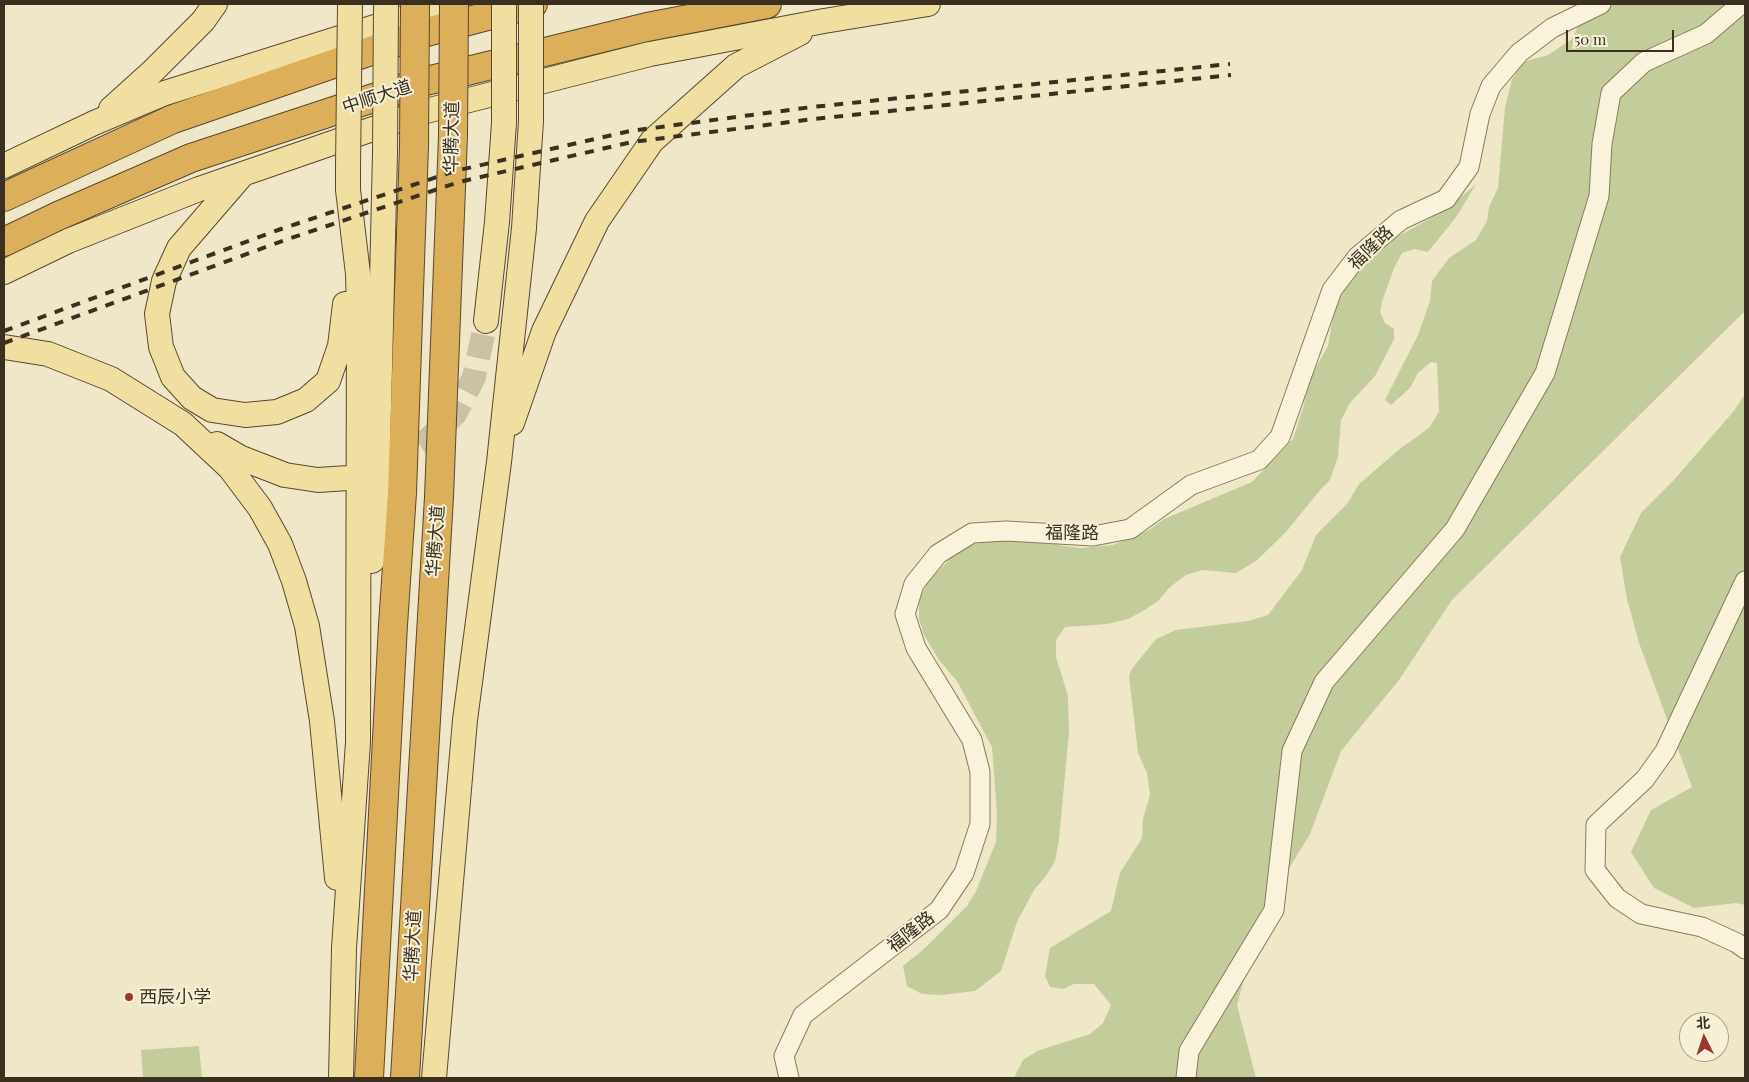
<!DOCTYPE html>
<meta charset="utf-8">
<style>
body{margin:0}
#map{position:relative;width:1749px;height:1082px;overflow:hidden;background:#efe7c8;font-family:"Playfair Display","Noto Sans SC",serif}
canvas{display:block}
.frame{position:absolute;inset:0;border:5px solid #3b3020;pointer-events:none}
.north{position:absolute;left:1679px;top:1012px;width:50px;height:50px;box-sizing:border-box;background:#f6f0d8;border:1px solid #aba38e;border-radius:50%;rotate:356deg;font-size:14px;font-weight:700;line-height:20px;text-align:center;color:#3b3020}
.north::after{content:'';display:block;margin:auto;width:18px;height:22px;background:#9a362c;clip-path:polygon(50% 0,100% 100%,50% 72%,0 100%)}
.scale{position:absolute;left:1566px;top:30px;width:108px;height:22px;box-sizing:border-box;border:2px solid #3b3020;border-top:0;padding-left:6px;font-size:15px;line-height:18px;white-space:nowrap;color:#3b3020;-webkit-text-stroke:4px #f6f0d8;paint-order:stroke}
</style>
<div id="map">
<canvas width="1749" height="1082"></canvas>
<div class="frame"></div>
<div class="north">北</div>
<div class="scale">50 m</div>
</div>
<script>
const context = document.querySelector('canvas').getContext('2d');
context.lineJoin = 'round';
function fillPath(path, color) { context.fillStyle = color; context.fill(path, 'evenodd'); }
const poly = rows => new Path2D(rows.map(r => 'M' + r).join(''));
function stroke(path, color, width, dash) { context.strokeStyle = color; context.lineWidth = width; context.lineCap = dash ? 'butt' : 'round'; context.setLineDash(dash || []); context.stroke(path); }
function label(font, color, halo, rows, align = 'center') {
  context.font = font + ' "Playfair Display","Noto Sans SC",serif'; context.lineWidth = 4; context.setLineDash([]); context.textBaseline = 'middle'; context.strokeStyle = halo; context.fillStyle = color; for (const [text, x, y, turn = 0] of rows) {
    context.save(); context.translate(x, y); context.rotate((+turn || 0) * Math.PI / 180); context.textAlign = isNaN(turn) ? turn : align; if (halo) context.strokeText(text, 0, 0); context.fillText(text, 0, 0); context.restore();
  }
}
const green = poly([
 [1573,4,1745,4,1745,311,1452,600,1399,680,1341,751,1310,834,1262,913,1237,1005,1256,1078,1014,1078,1023,1060,1037,1051,1090,1034,1103,1023,1111,1005,1094,984,1074,984,1063,989,1050,987,1045,976,1050,948,1111,911,1120,873,1142,838,1143,819,1150,795,1147,773,1138,753,1129,677,1131,670,1156,639,1176,630,1248,621,1268,615,1302,570,1316,535,1347,504,1359,484,1401,448,1429,428,1439,412,1437,363,1431,362,1418,373,1410,388,1391,405,1385,400,1418,335,1430,301,1432,281,1449,258,1476,240,1487,221,1489,207,1498,188,1505,108,1512,79,1523,62,1548,55,1572,39,1580,22],
 [1476,184,1457,216,1428,252,1414,249,1402,253,1394,268,1382,302,1380,312,1385,323,1394,329,1394,339,1375,376,1350,403,1341,420,1338,457,1330,480,1321,489,1286,532,1256,561,1236,573,1202,570,1186,575,1170,587,1158,601,1143,611,1128,619,1107,624,1065,627,1056,640,1056,657,1068,696,1069,732,1059,840,1055,861,1046,876,1034,890,1017,922,1001,971,975,991,941,995,922,994,907,986,903,966,925,948,967,906,976,891,996,842,997,814,992,747,957,681,939,660,924,635,919,619,919,599,929,580,960,549,987,540,1004,539,1051,543,1063,546,1081,548,1113,545,1149,530,1164,519,1252,482,1293,439,1304,405,1307,383,1328,346,1334,312,1338,299,1357,268,1381,246,1447,209],
 [1745,394,1745,905,1736,903,1694,908,1654,888,1631,852,1651,810,1692,787,1639,643,1627,599,1620,557,1641,513,1673,481,1733,412],
 [199,1046,202,1078,143,1078,141,1050]
]);
const majorTunnel = poly([
 [390,465,423,444,455,414,474,377,486,321]
]);
const minor = poly([
 [1745,581,1665,751,1645,779,1596,825,1595,870,1617,898,1641,914,1702,927,1737,943,1745,949],
 [789,1078,784,1056,803,1015,939,910,964,873,980,824,980,772,972,740,916,648,905,614,914,584,938,554,972,533,1006,531,1093,536,1130,529,1191,485,1259,460,1280,437,1332,290,1357,257,1401,220,1446,199,1469,167,1480,114,1491,86,1519,53,1552,28,1601,4],
 [1186,1078,1189,1051,1274,910,1292,751,1324,682,1455,529,1545,373,1599,196,1602,144,1611,93,1644,62,1706,34,1741,4]
]);
const major = poly([
 [111,109,152,72,203,21,215,4],
 [4,166,94,123,165,93,448,4],
 [242,175,179,248,164,281,157,314,161,347,173,377,192,398,212,410,245,415,277,412,306,400,328,381,340,346,345,304],
 [4,272,68,241,199,189,422,112,650,54,824,21,928,4],
 [486,321,497,222,504,123],
 [4,347,48,354,111,379,183,424,230,468,260,508,280,544,294,581,307,626,322,721,337,878],
 [512,423,544,331,597,221,652,141,736,66,800,33],
 [217,444,241,458,285,475,318,480,348,478],
 [372,561,377,494,385,153],
 [341,1078,344,948,358,742,359,310,358,274,348,190,348,167],
 [434,1078,465,720,499,462,524,228,531,121]
]);
const highway = poly([
 [4,197,173,119,423,33,533,4],
 [4,242,58,216,191,158,422,82,647,27,767,4],
 [369,1078,393,625,402,493,414,146],
 [405,1078,439,497,453,136]
]);
const rail = poly([
 [4,331,281,229,455,171,630,131,812,107,1230,64],
 [4,343,285,240,459,182,632,142,814,119,1231,75]
]);
const majorBridge = poly([
 [531,4,531,121],
 [504,123,504,4],
 [385,153,386,4],
 [348,167,350,4]
]);
const highwayBridge = poly([
 [453,136,454,4],
 [414,146,415,4]
]);
const markers = [
 [129,997,5,"#9a362c"]
];
const streetNames = [
 ["中顺大道",377,97,-18],
 ["华腾大道",452,137,-89],
 ["福隆路",1371,248,-44],
 ["福隆路",1072,533],
 ["华腾大道",436,541,-86],
 ["福隆路",911,932,-38],
 ["华腾大道",413,946,-87]
];
const poiNames = [
 ["西辰小学",139,997]
];
fillPath(green, '#c3cd9b');
stroke(majorTunnel, '#cbc2a6', 24, [24, 12]);
stroke(minor, '#8b795d', 21);
stroke(major, '#594731', 26);
stroke(highway, '#594731', 30);
stroke(minor, '#f9f3db', 19);
stroke(major, '#f1dfa1', 24);
stroke(highway, '#dcaf5a', 28);
stroke(rail, '#3b3020', 4, [9, 9]);
stroke(majorBridge, '#594731', 26, []);
stroke(highwayBridge, '#594731', 30, []);
stroke(majorBridge, '#f1dfa1', 24);
stroke(highwayBridge, '#dcaf5a', 28);
for (const [x, y, r, color] of markers) { const dot = new Path2D(); dot.arc(x, y, r, 0, 2 * Math.PI); context.fillStyle = color; context.fill(dot); stroke(dot, '#f6f0d8', 2); }
label('18px', '#3b3020', '#f6f0d8', streetNames);
label('18px', '#3b3020', '#f6f0d8', poiNames, 'left');
</script>
